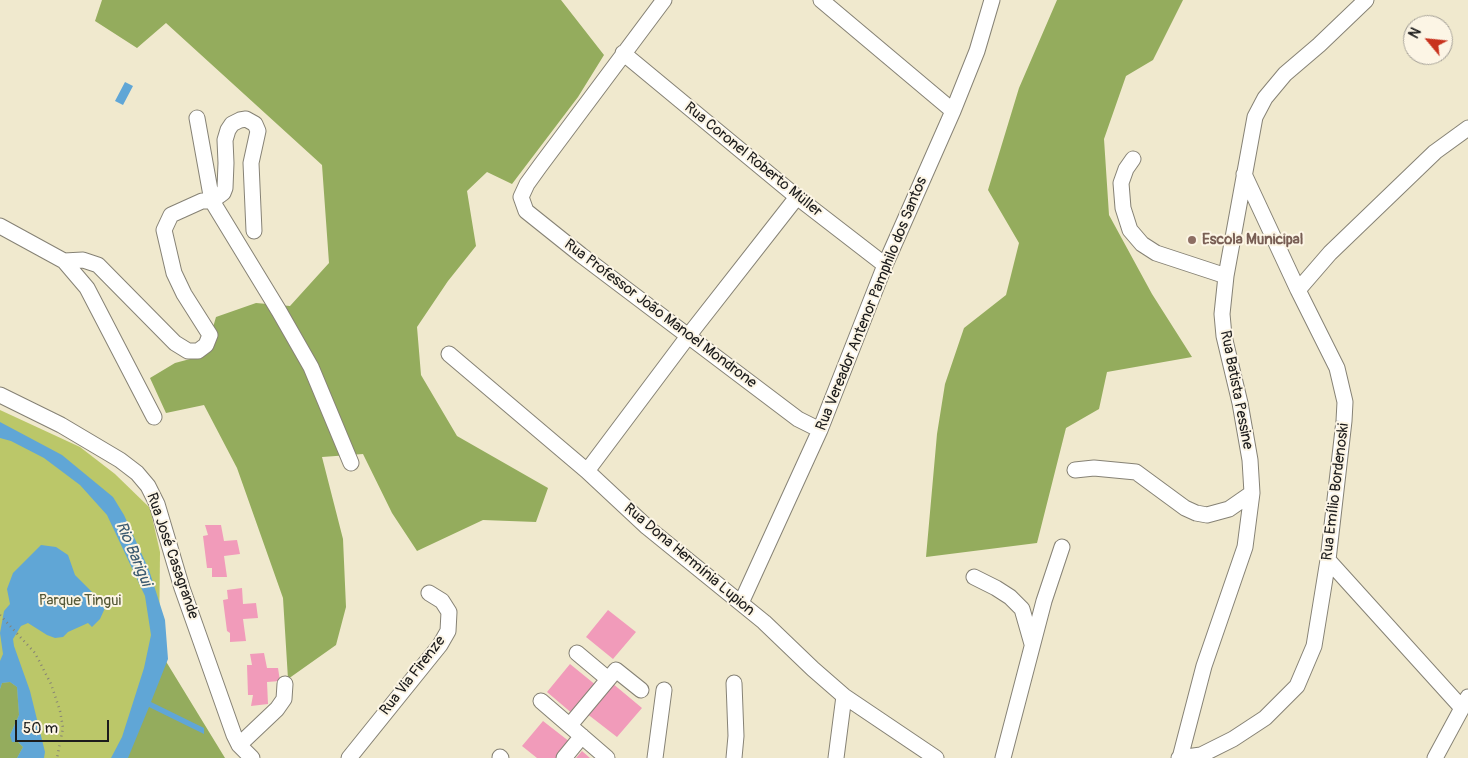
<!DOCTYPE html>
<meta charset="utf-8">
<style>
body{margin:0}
#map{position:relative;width:1468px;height:758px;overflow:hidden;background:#f0e9ce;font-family:Pangolin,sans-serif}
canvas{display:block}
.north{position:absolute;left:1403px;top:15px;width:50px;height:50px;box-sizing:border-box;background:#fcf5e5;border:1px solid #a29e95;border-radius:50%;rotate:298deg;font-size:14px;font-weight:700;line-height:20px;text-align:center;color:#1c1c1c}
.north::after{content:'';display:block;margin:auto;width:18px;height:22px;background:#c8321e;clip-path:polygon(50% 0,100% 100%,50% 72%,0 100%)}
.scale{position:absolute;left:15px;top:720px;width:94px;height:22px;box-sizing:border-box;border:2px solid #1c1c1c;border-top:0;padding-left:6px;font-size:15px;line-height:18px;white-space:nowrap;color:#1c1c1c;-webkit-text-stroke:4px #fcf5e5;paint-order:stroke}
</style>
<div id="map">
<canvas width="1468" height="758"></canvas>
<div class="north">N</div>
<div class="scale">50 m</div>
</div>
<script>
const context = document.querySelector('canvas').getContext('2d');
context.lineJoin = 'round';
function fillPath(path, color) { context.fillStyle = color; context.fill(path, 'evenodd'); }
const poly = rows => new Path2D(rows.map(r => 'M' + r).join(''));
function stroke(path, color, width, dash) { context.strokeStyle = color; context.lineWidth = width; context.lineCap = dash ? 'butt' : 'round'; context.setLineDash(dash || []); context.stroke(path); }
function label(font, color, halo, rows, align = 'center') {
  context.font = font + ' Pangolin,sans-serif'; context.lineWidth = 4; context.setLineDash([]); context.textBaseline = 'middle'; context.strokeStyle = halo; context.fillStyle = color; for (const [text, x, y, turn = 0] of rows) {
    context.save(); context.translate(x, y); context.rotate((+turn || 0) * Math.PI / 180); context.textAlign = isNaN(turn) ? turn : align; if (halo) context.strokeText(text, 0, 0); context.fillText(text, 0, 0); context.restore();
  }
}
const green = poly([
 [0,410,80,447,115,474,150,508,160,552,159,650,118,758,0,758]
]);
const forest = poly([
 [102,0,561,0,604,55,578,97,512,184,487,172,467,191,476,246,448,281,417,327,421,375,457,436,548,488,536,522,483,520,417,551,392,513,363,454,322,457,343,539,346,607,336,645,288,679,283,598,237,468,204,405,166,413,150,378,175,363,205,355,216,317,256,303,290,306,329,263,322,165,166,23,137,48,95,21],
 [1057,0,1183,0,1153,60,1126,76,1104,139,1109,215,1152,294,1192,357,1107,372,1099,409,1066,428,1037,543,926,557,937,434,945,384,964,328,1006,295,1019,243,988,190,1019,88],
 [159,650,225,758,119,758],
 [10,682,17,687,19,715,10,735,23,747,17,758,0,758,0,689,2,683]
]);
const water = poly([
 [125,82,133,86,123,105,115,101],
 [0,422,62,455,113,497,124,515,149,570,165,620,168,659,151,702,204,728,204,734,149,707,128,758,111,758,122,737,144,668,151,635,145,596,107,515,80,485,44,458,11,441,0,438],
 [41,545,56,547,68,555,75,575,102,602,105,608,100,619,92,627,88,623,68,632,63,637,55,638,47,635,28,623,21,626,13,639,14,646,30,691,45,752,44,758,17,758,23,747,18,742,12,742,10,735,19,715,17,687,10,682,2,683,0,689,0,661,3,654,0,633,4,611,10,604,7,589,13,573]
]);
const building = poly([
 [205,525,221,525,224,541,237,540,240,554,224,556,227,577,212,577,212,568,207,568,203,536,208,535],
 [242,588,243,604,256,603,258,618,243,619,246,641,230,642,230,633,227,631,223,600,228,599,227,590],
 [608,610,636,632,613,659,586,637],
 [264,653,267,668,278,668,280,681,267,682,268,704,251,706,253,695,248,695,247,665,252,665,250,654],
 [570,664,597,686,574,715,547,692],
 [612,683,642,708,617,737,586,713],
 [543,721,570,742,557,758,537,758,522,746],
 [582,751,590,758,576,758]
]);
const path = poly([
 [0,615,35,653,51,684,60,711,63,728,57,758]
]);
const minor = poly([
 [664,0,540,166,527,184,521,197,526,211,581,255,798,419,820,430],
 [821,0,953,111],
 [623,53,797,197,885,265],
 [197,118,212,201,223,193,225,188,226,163,225,140,228,130,232,124,240,120,246,119,255,124,258,131,251,163,254,231],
 [1133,159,1126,169,1121,183,1123,208,1130,230,1142,244,1156,253,1226,276],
 [0,226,64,261,87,288,154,417],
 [64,261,83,260,98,265,175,343,188,351,198,351,206,345,210,335,184,294,174,273,164,230,171,215,202,201,212,201,279,311,311,367,351,463],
 [1298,290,1330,253,1435,152,1468,128],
 [449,354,587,471,647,527,764,622,813,669,844,696,936,758],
 [0,395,61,425,120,460,137,473,148,486,157,504,182,588,234,735,239,745,252,758],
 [1075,470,1094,468,1136,472,1185,508,1196,513,1207,515,1229,509,1252,493],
 [587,471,689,335,797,197],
 [1328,560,1462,708],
 [974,577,996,588,1010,597,1022,609,1032,644],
 [741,603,820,430,885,265,953,111,977,51,992,0],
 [577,653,608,679],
 [541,701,607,758],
 [570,725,616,670,641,690],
 [239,745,277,709,284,699,285,684],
 [500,757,501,758],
 [349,758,440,645,448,631,449,612,442,601,429,593],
 [564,758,582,736],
 [655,758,664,690],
 [734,758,736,736,734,683],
 [836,758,844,696],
 [1003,758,1044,601,1062,547],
 [1179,758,1201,755,1233,739,1265,718,1297,686,1314,646,1328,560,1344,421,1345,402,1337,368,1298,290,1244,174],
 [1180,758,1204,666,1245,547,1252,493,1250,460,1240,403,1224,336,1222,314,1226,276,1255,117,1265,98,1285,74,1319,45,1366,0],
 [1435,758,1468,697]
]);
const markers = [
 [1192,240,5,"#8d6e63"]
];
const streetNames = [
 ["Rua Coronel Roberto Müller",753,160,39],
 ["Rua Vereador Antenor Pamphilo dos Santos",872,304,-68],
 ["Rua Professor João Manoel Mondrone",660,314,37],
 ["Rua Batista Pessine",1236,390,79],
 ["Rua Emílio Bordenoski",1336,492,-83],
 ["Rua José Casagrande",172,556,71],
 ["Rua Dona Hermínia Lupion",689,560,40],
 ["Rua Via Firenze",413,676,-52]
];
const educationNames = [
 ["Escola Municipal",1202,240]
];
const parkNames = [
 ["Parque Tingui",80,601]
];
const waterNames = [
 ["Rio Barigui",133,554,67]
];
fillPath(green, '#bbc769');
fillPath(forest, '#94ac5d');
fillPath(water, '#60a6d6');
fillPath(building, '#f19bba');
stroke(minor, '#868275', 17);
stroke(path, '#868275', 2.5, [1, 4]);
stroke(minor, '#fff', 15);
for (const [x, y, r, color] of markers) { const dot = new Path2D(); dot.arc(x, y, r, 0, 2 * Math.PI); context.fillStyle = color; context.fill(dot); stroke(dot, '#fcf5e5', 2); }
label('15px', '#1c1c1c', '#fcf5e5', streetNames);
label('bold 15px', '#785e54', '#fcf5e5', educationNames, 'left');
label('15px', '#545837', '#fcf5e5', parkNames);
label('italic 16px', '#3b5a70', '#fcf5e5', waterNames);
</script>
